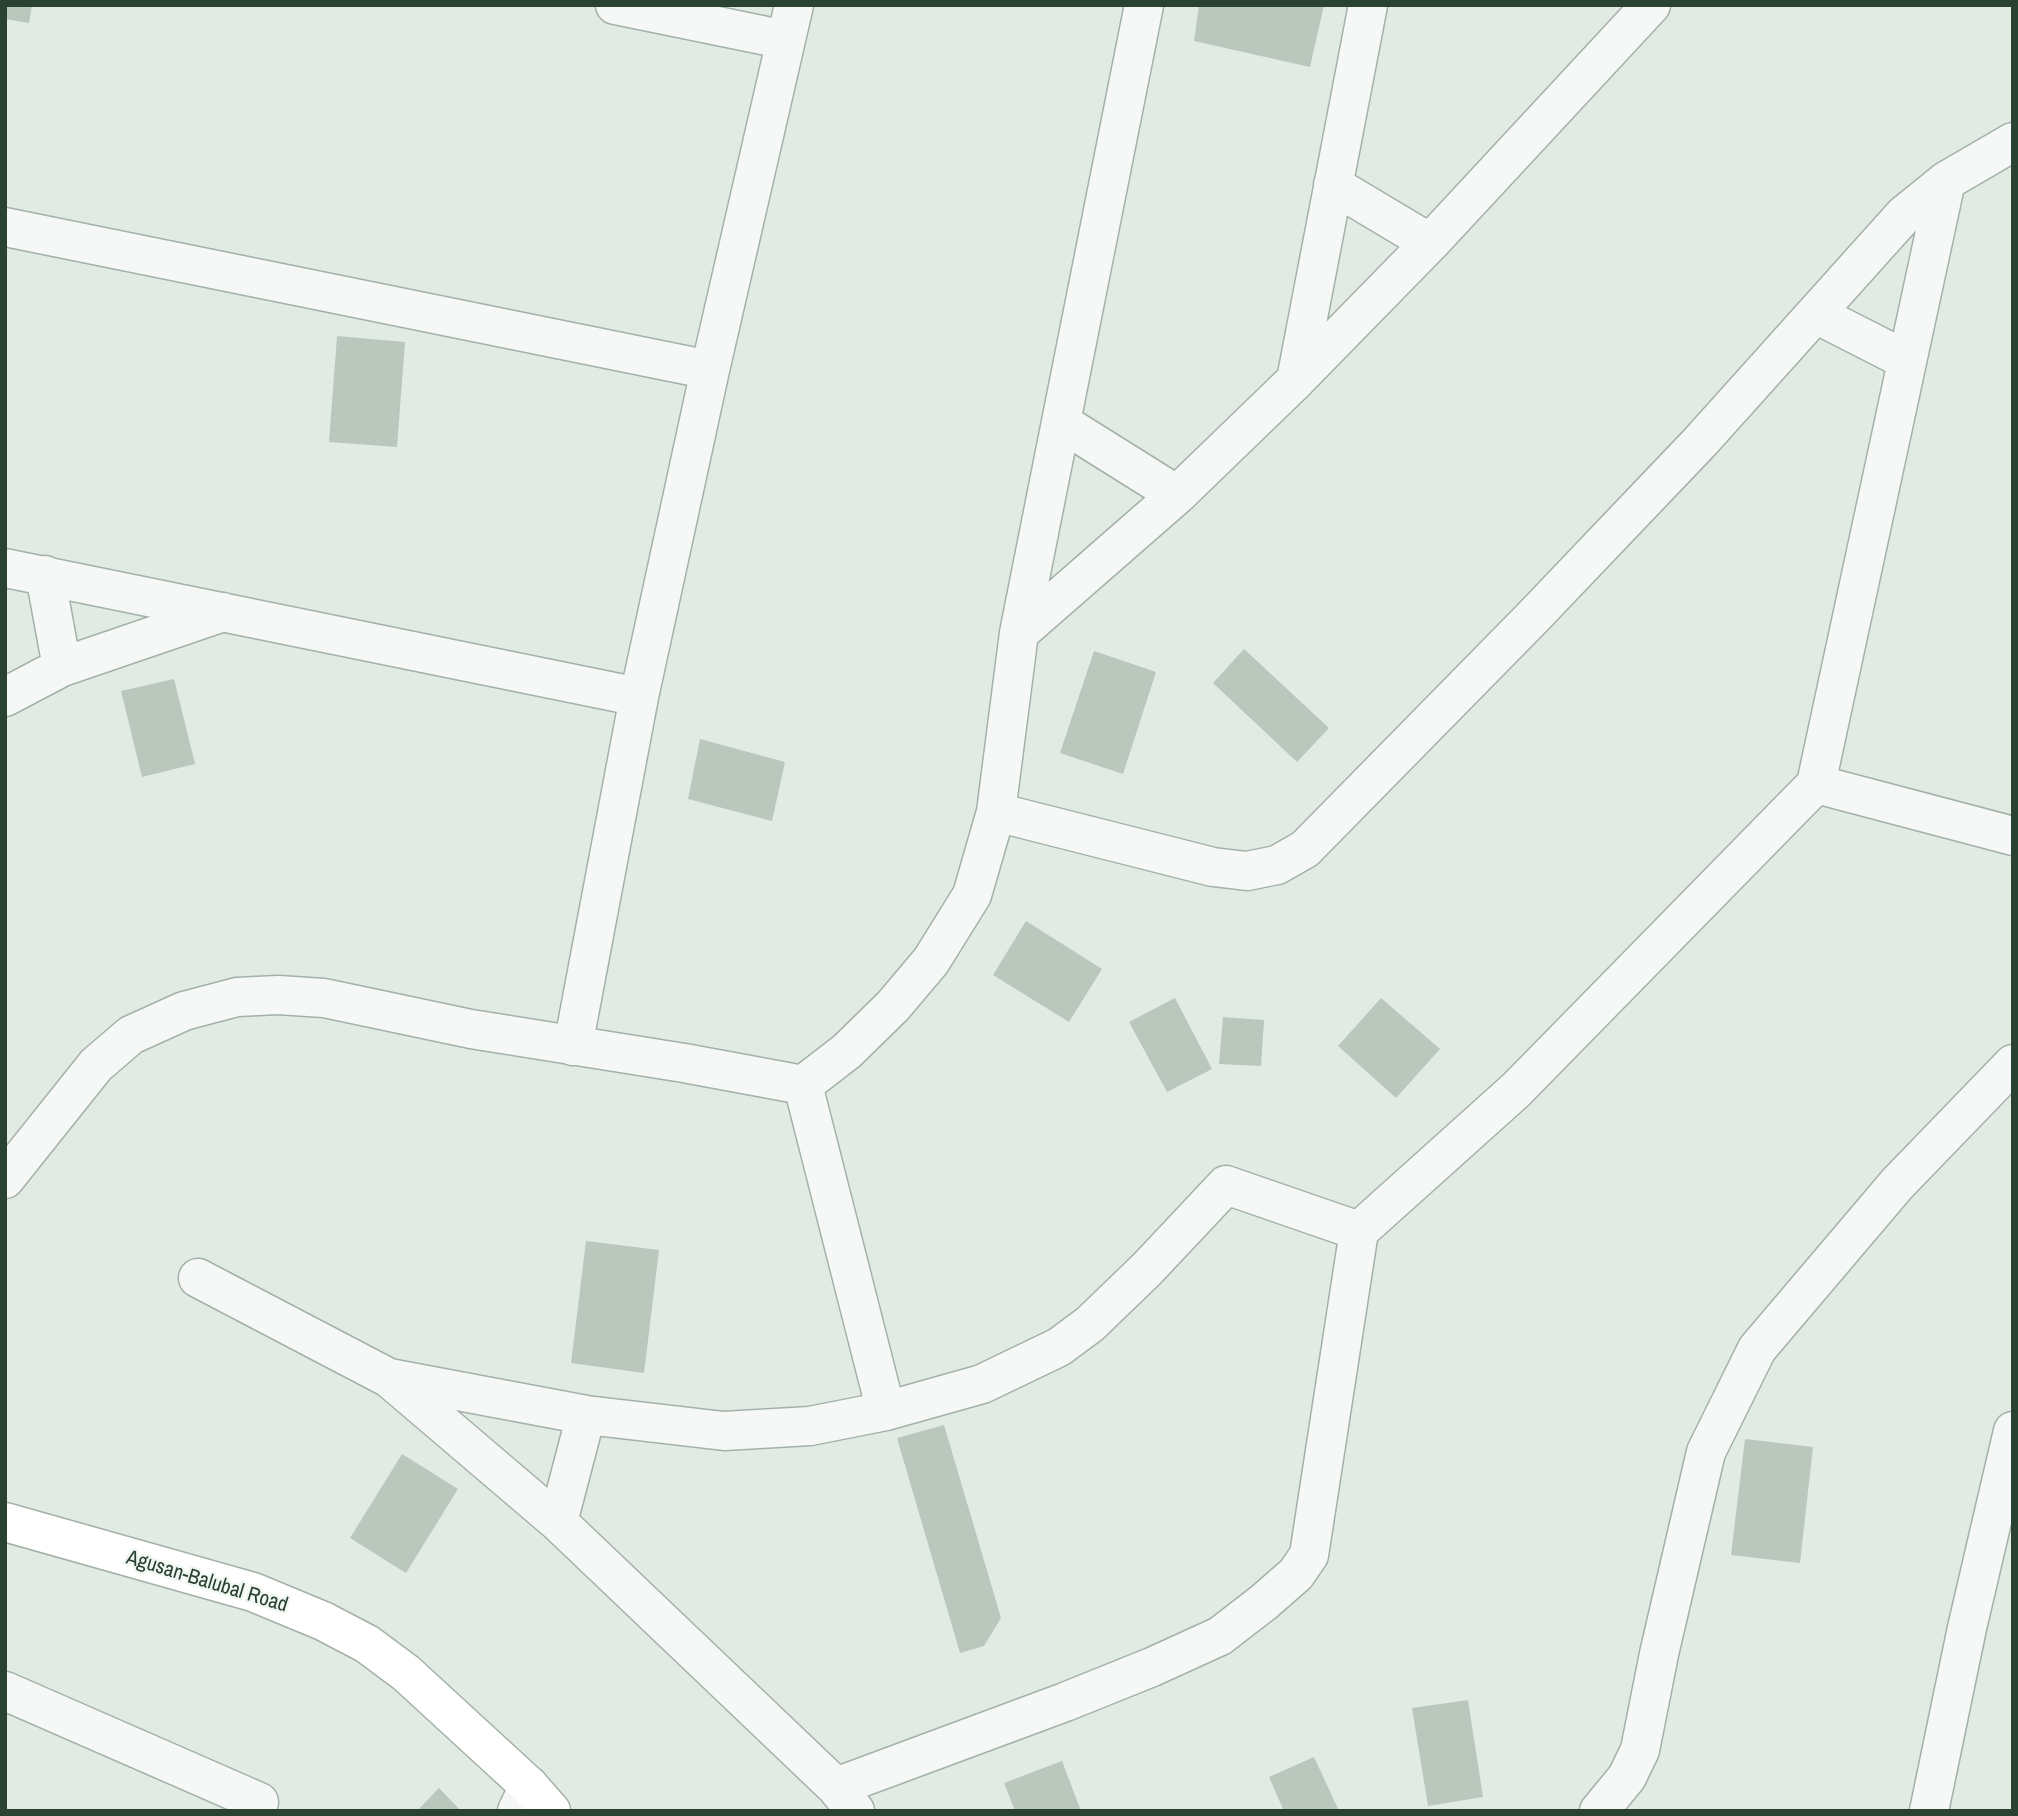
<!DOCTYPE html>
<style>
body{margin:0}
#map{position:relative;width:2018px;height:1816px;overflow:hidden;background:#e2eae4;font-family:"Archivo Narrow",sans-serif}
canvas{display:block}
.frame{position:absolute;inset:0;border:7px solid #2a4231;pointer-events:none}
</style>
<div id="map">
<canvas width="2018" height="1816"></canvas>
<div class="frame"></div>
</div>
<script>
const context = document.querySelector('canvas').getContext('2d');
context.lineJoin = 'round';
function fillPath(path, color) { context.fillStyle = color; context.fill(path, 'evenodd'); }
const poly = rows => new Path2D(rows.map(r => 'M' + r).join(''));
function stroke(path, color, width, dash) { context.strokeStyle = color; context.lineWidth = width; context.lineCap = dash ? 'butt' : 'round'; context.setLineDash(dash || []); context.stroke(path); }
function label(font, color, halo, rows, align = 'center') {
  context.font = font + ' "Archivo Narrow",sans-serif'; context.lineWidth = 5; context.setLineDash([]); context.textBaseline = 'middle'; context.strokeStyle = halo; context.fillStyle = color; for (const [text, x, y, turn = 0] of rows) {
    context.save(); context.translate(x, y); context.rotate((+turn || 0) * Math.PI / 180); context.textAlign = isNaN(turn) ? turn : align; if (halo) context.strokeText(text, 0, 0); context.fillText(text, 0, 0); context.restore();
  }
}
const building = poly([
 [5,5,32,5,29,23,5,19],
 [1199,5,1324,5,1310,67,1194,41],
 [337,336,405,342,397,447,329,442],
 [1244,649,1329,728,1297,762,1213,683],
 [1094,651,1156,672,1123,774,1060,753],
 [174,679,195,764,142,777,121,691],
 [700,739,785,762,772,821,688,799],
 [1026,921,1102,969,1069,1022,993,975],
 [1175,998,1212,1069,1167,1092,1129,1022],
 [1381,998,1440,1049,1396,1098,1338,1046],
 [1223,1017,1264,1020,1261,1066,1219,1064],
 [586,1241,659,1250,644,1373,571,1363],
 [944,1425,1001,1618,984,1646,960,1653,897,1438],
 [1745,1439,1813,1447,1800,1563,1731,1555],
 [402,1454,458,1489,406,1573,350,1538],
 [1468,1700,1483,1797,1428,1806,1412,1708],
 [1314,1757,1339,1811,1284,1811,1269,1777],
 [1062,1761,1081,1811,1015,1811,1004,1783],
 [439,1788,461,1811,417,1811]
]);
const street = poly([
 [615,5,786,40],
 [1333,185,1430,243],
 [5,227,710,370],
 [1816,314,1906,360],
 [1296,380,1368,5],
 [1062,423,1177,495],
 [5,568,639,697],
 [45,575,62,667],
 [1019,633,1177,495,1296,380,1430,243,1651,5],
 [5,697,62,667,223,612],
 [1816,784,2013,836],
 [996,812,1213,867,1247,871,1277,865,1305,849,1534,616,1700,442,1904,215,1946,181,2013,142],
 [573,1046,639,697,710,370,794,5],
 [803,1085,886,1411],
 [5,1179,96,1065,131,1035,184,1011,237,997,278,995,324,998,471,1029,684,1063,803,1085,847,1051,893,1006,931,961,972,895,996,812,1019,633,1144,5],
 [198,1278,389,1378,558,1522,836,1787,855,1811],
 [389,1378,586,1415,724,1431,810,1426,886,1411,982,1384,1059,1347,1090,1324,1147,1269,1226,1185,1359,1231],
 [558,1522,586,1415],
 [5,1691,259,1802],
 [836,1787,1065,1702,1152,1667,1220,1636,1264,1602,1296,1574,1309,1555,1359,1231,1516,1090,1816,784,1946,181],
 [517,1811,529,1786],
 [1599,1811,1627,1777,1640,1750,1659,1654,1706,1452,1757,1349,1897,1184,2013,1064],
 [1929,1811,1967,1628,2013,1431]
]);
const secondary = poly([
 [5,1522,253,1592,323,1621,367,1644,406,1673,529,1786,551,1811]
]);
const streetNames = [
 ["Agusan-Balubal Road",207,1582,17]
];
fillPath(building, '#b9c7bd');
stroke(street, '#a3b1a7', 41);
stroke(secondary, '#a3b1a7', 41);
stroke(street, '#f5f8f6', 38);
stroke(secondary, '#fff', 38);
label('21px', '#2a4231', '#f1f7f3', streetNames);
</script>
